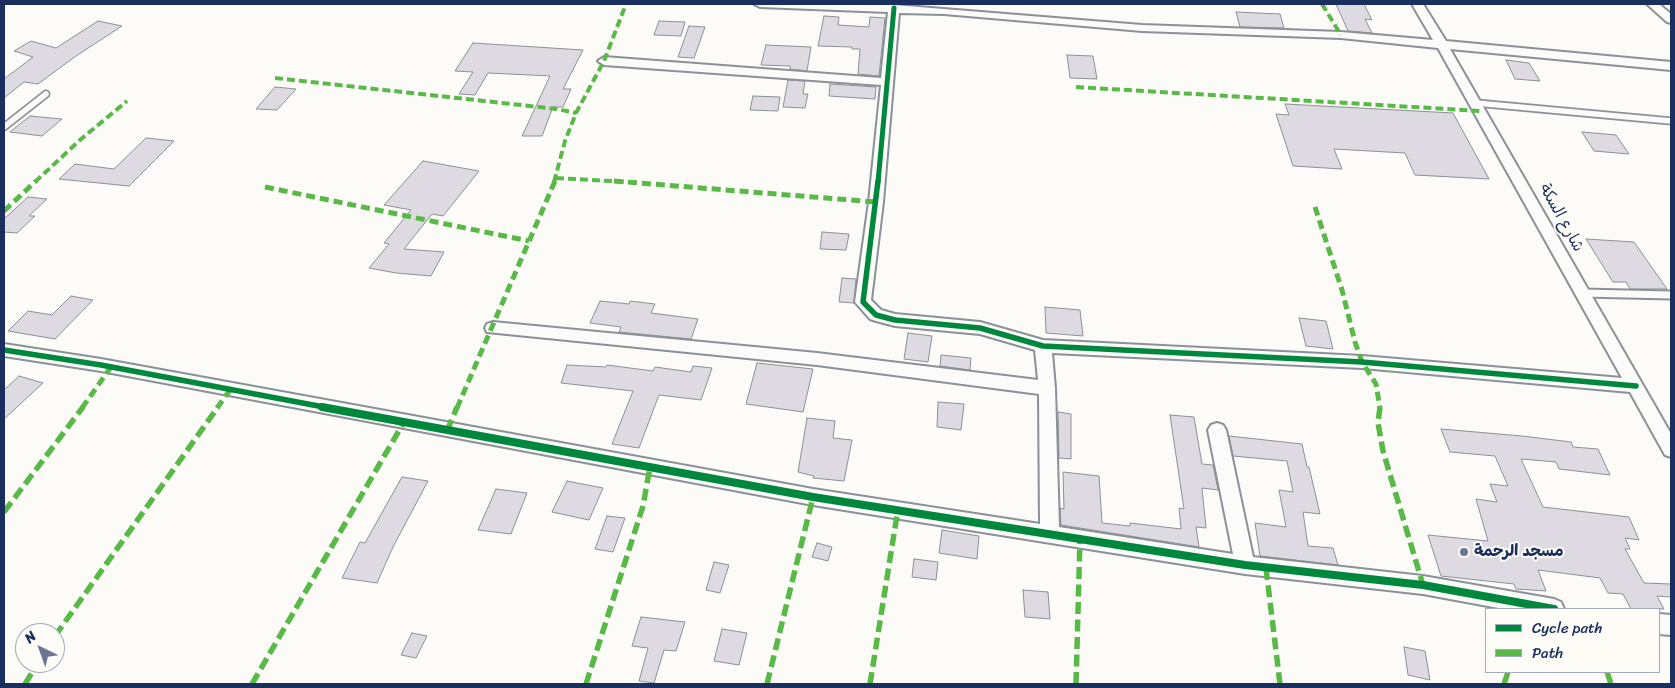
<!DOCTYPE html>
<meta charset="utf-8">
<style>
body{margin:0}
#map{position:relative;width:1675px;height:688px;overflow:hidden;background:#fcfbf8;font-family:Sriracha,sans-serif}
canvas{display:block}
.frame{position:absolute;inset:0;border:5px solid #1b2f5e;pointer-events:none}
.legend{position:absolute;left:1485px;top:608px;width:175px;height:65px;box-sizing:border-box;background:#fdfcf7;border:1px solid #a3aaba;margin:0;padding:6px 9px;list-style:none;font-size:15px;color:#1b2f5e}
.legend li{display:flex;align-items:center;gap:10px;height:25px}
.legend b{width:25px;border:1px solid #a3aaba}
.north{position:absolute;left:15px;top:623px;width:50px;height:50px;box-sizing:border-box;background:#fdfcf7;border:1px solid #a3aaba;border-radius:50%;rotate:318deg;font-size:14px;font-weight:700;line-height:20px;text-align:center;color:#1b2f5e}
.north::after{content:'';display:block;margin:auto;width:18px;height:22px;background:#6a7694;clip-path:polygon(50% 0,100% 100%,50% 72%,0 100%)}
</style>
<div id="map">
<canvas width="1675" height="688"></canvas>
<div class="frame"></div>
<ul class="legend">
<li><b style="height:6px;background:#00873e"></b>Cycle path</li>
<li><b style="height:6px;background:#58b947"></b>Path</li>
</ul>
<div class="north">N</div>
</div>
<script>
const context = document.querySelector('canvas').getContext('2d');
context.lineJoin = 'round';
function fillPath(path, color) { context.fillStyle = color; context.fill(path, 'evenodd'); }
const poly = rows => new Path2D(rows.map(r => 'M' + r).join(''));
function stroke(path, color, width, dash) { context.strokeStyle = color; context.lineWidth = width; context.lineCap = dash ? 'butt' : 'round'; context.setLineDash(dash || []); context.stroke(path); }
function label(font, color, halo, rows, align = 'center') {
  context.font = font + ' Sriracha,"Playpen Sans Arabic",sans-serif'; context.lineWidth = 4; context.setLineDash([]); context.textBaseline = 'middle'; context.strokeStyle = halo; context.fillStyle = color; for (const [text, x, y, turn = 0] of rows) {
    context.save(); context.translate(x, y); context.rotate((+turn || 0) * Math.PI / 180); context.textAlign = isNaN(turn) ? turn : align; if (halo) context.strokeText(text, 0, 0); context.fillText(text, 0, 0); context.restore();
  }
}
const building = poly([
 [1336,4,1364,4,1372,20,1365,19,1372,33,1348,31,1336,4],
 [1236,12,1280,14,1284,28,1240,27,1236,12],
 [824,16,839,17,838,25,869,27,870,17,885,18,879,76,858,74,860,49,852,49,852,47,818,46,824,16],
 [98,21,122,26,76,56,38,84,24,82,4,98,4,79,33,57,14,51,31,41,56,48,98,21],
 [659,21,685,22,681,36,654,35,659,21],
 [689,26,705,27,694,58,678,57,689,26],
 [473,43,583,50,563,89,571,89,563,107,553,107,542,136,522,136,550,76,488,73,475,95,459,94,473,72,455,71,473,43],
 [766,45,811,47,807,71,790,69,790,66,761,65,766,45],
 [1067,55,1093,56,1097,79,1070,78,1067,55],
 [1506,60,1529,63,1540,81,1515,79,1506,60],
 [788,80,805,81,803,94,808,94,805,108,783,107,788,80],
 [830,84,876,87,875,99,829,96,830,84],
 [275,87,296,89,277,110,256,109,275,87],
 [753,96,780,97,778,111,750,110,753,96],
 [1285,104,1453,113,1489,179,1415,175,1405,153,1334,149,1342,169,1293,166,1276,114,1289,115,1285,104],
 [30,116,51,118,62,119,42,136,10,132,30,116],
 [1582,132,1616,135,1629,154,1594,151,1582,132],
 [146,138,174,141,129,186,59,179,75,164,114,169,146,138],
 [423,161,479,171,443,216,432,214,404,249,444,252,431,276,396,273,369,268,389,244,384,243,411,210,384,205,423,161],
 [28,197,47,199,29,216,35,216,17,233,4,232,4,219,28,197],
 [822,232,849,234,846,250,820,249,822,232],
 [1586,239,1634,242,1667,289,1630,289,1626,282,1613,282,1586,239],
 [842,278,856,279,854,303,839,302,842,278],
 [71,296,93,300,55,339,8,331,28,311,52,315,71,296],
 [600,301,629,304,630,301,655,304,651,313,698,319,691,339,619,332,621,327,590,323,600,301],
 [1045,307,1080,310,1083,336,1046,333,1045,307],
 [1299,318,1326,321,1333,349,1306,346,1299,318],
 [908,333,932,336,928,362,904,359,908,333],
 [941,355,971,358,970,370,940,366,941,355],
 [757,363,813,369,803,412,746,404,757,363],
 [567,365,606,367,607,365,653,371,655,367,691,372,693,366,712,368,701,400,659,395,639,448,612,444,633,391,561,383,567,365],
 [19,376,43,383,4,419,4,390,19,376],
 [938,402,964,404,961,430,937,427,938,402],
 [1058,412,1071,414,1071,459,1059,458,1058,412],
 [1170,415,1194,417,1202,464,1213,465,1218,490,1202,488,1206,528,1196,527,1199,547,1061,525,1060,508,1064,509,1063,472,1099,476,1102,523,1130,526,1130,523,1181,529,1179,508,1184,509,1170,415],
 [807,418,835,421,833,438,852,440,844,481,813,478,814,476,798,472,807,418],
 [1441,429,1522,436,1571,442,1573,447,1598,449,1610,475,1559,469,1556,462,1521,459,1543,507,1629,517,1639,540,1625,538,1630,549,1625,549,1644,583,1671,584,1671,597,1657,596,1664,609,1631,609,1623,594,1608,593,1600,578,1538,570,1546,591,1516,589,1514,584,1441,576,1428,535,1488,541,1476,499,1497,502,1490,484,1508,486,1495,456,1450,452,1441,429],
 [1229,436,1302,444,1307,467,1309,467,1320,514,1303,512,1308,546,1333,548,1338,565,1260,556,1255,523,1286,527,1279,490,1293,492,1287,461,1233,456,1229,436],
 [402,477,428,481,393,547,377,583,342,578,360,542,365,543,402,477],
 [567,481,603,488,589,520,552,512,567,481],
 [496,489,527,493,511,534,478,530,496,489],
 [607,516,625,518,613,552,595,549,607,516],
 [942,530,979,536,977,559,939,553,942,530],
 [817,543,832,547,828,561,812,557,817,543],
 [914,559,938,562,936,580,912,577,914,559],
 [714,562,729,565,720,593,706,590,714,562],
 [1023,590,1048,592,1050,619,1025,617,1023,590],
 [641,617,685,622,676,651,664,650,654,683,639,681,648,648,632,646,641,617],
 [722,629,747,633,739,665,714,661,722,629],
 [412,633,427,636,416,658,401,655,412,633],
 [1404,647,1425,651,1430,680,1408,675,1404,647]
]);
const serviceFar1 = poly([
 [1476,103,1671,121],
 [4,127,46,94]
]);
const service = poly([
 [1582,293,1671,295]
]);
const minor = poly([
 [754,4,894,5,1142,25,1341,32,1433,40,1412,4,1423,4,1446,41,1671,62,1671,70,1450,49,1671,434,1671,457,1665,455,1630,392,1362,368,1052,353,1055,388,1059,527,1233,554,1208,430,1211,425,1217,423,1223,425,1226,430,1253,557,1423,576,1554,599,1561,602,1564,609,1504,609,1423,594,1245,574,813,505,101,371,4,356,4,344,101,359,813,489,1040,524,1039,394,817,365,487,332,485,328,487,324,493,322,817,353,1038,380,1035,350,980,334,895,326,876,321,870,319,855,302,869,202,881,85,604,65,598,61,604,57,881,78,888,12,760,7,754,4],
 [899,13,944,14,1142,31,1341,38,1438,48,1622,378,1362,356,1043,340,980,322,895,314,881,310,871,300,883,202,899,13],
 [1647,4,1659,4,1671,14,1671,23,1667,22,1647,4],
 [1659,614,1671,615,1671,635,1659,634,1659,614]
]);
const quietFar2 = poly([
 [1322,4,1341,35],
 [275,78,557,109,576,113],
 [1076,87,1481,111],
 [556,178,628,182],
 [35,182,80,140,127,101],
 [554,182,565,141,576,113,604,61,626,4]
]);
const quietFar1 = poly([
 [614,181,876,202],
 [265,187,529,241],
 [1315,207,1342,290,1355,342,1362,362,1376,384,1380,408],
 [4,211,36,181],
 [82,408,111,367],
 [217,408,230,390],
 [457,408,555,181]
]);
const quiet = poly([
 [1380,407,1378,423,1383,451,1423,585],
 [447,431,457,407],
 [4,512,83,407],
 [1266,568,1280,684],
 [55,636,218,407],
 [1607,672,1611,684],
 [25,684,38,663],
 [252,684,404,422],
 [586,684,643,506,650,467],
 [767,684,813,497],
 [870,684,898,509],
 [1076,684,1080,539],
 [1504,684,1508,672]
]);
const cyclewayFar2 = poly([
 [878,182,894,8]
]);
const cyclewayFar1 = poly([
 [878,181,863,302,876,315,895,320,980,328,1043,346,1362,362,1636,386],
 [4,350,101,365,329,408]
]);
const cycleway = poly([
 [322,407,813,497,1245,565,1423,585,1554,609]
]);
const markers = [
 [1464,552,5,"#6a7694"]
];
const streetNames = [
 ["شارع السكة",1561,218,61]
];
const poiNames = [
 ["مسجد الرحمة",1474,552]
];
fillPath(building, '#dddae1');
stroke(building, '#8c9097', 1);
stroke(serviceFar1, '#8c9097', 9);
stroke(service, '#8c9097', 11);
stroke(minor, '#8c9097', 4);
stroke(serviceFar1, '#fbfbf9', 5.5);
stroke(service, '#fbfbf9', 7);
fillPath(minor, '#fbfbf9');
stroke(quietFar2, '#58b947', 4, [8, 4]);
stroke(quietFar1, '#58b947', 5, [9, 5]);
stroke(quiet, '#58b947', 5.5, [12, 5.5]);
stroke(cyclewayFar2, '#00873e', 5);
stroke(cyclewayFar1, '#00873e', 5.5);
stroke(cycleway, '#00873e', 8);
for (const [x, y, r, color] of markers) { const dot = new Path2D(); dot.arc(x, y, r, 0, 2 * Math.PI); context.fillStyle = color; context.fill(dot); stroke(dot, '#fdfcf7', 2); }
label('16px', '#1b2f5e', '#fdfcf7', streetNames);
label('bold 16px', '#1b2f5e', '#fdfcf7', poiNames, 'left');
</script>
